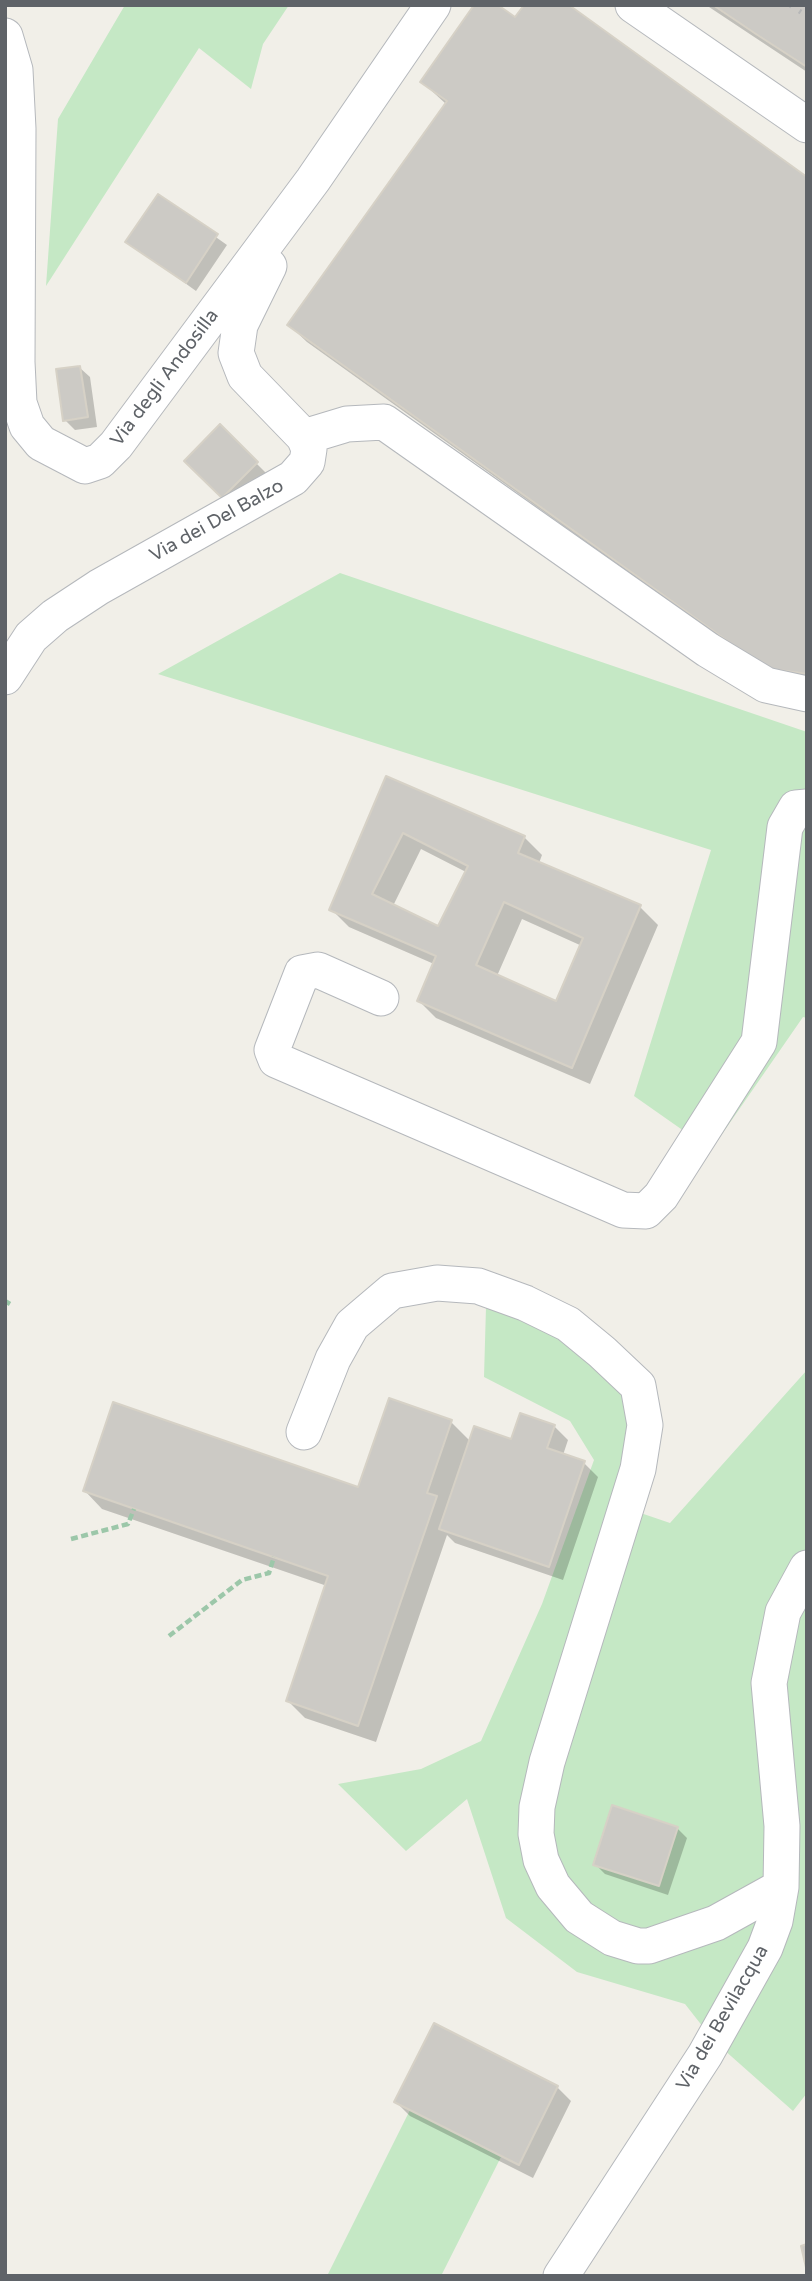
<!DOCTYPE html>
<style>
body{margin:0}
#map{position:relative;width:812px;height:2281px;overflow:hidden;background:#f1efe8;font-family:"Varela Round",sans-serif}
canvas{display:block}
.frame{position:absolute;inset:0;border:7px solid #5f6368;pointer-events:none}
</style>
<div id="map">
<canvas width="812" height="2281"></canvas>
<div class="frame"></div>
</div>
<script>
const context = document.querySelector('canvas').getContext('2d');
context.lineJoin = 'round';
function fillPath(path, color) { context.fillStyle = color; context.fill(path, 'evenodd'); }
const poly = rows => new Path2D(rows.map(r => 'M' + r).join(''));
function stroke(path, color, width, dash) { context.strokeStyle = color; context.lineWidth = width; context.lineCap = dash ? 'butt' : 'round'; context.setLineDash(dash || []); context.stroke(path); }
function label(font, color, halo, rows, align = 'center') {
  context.font = font + ' "Varela Round",sans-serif'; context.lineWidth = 5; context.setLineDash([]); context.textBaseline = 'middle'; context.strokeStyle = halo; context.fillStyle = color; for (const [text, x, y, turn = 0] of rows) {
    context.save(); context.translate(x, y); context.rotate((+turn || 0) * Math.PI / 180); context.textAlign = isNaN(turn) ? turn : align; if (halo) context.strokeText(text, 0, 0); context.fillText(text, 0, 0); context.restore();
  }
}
const green = poly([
 [125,5,289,5,263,44,251,89,199,48,46,286,58,119],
 [340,573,807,732,807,1018,803,1017,711,1150,634,1096,711,850,158,674],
 [486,1307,533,1321,613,1371,636,1413,620,1506,670,1523,807,1370,807,2093,793,2111,714,2041,685,2004,577,1972,506,1918,467,1799,406,1851,338,1784,421,1769,481,1741,542,1604,594,1460,570,1421,484,1377],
 [410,2110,501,2157,441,2276,327,2276]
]);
const shadow = poly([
 [706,5,807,5,807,72],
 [515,20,807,179,807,688,785,685,307,342,289,325,446,104,422,82],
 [158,196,227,245,196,291,128,242],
 [80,368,90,377,97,427,75,430,65,420],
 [220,427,266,473,232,507,187,461],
 [387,778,524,837,542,855,539,863,640,907,658,925,590,1084,436,1018,419,1001,434,964,349,927,331,909],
 [421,849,466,872,438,929,393,906],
 [522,919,582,946,557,1003,497,976],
 [451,1422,470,1441,512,1441,554,1426,568,1440,563,1455,584,1463,598,1477,563,1580,455,1543,447,1535,376,1742,305,1718,288,1701,327,1586,102,1509,85,1491,360,1489],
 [677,1828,687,1838,668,1895,605,1874,595,1864],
 [435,2025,557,2087,571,2101,533,2178,410,2116,396,2102]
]);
const building = poly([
 [474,5,498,5,515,17,524,5,569,5,807,177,807,674,765,668,287,325,447,101,420,82,474,5],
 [713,5,807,5,807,67,756,34,713,5],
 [158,194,218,234,186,283,125,242,158,194],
 [80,366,88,417,63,421,56,369,80,366],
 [220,424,258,462,222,498,184,461,220,424],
 [386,776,525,836,518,853,641,905,572,1068,417,1001,436,956,329,910,386,776],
 [403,833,468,866,438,926,372,894,403,833],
 [504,902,583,938,556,1001,476,965,504,902],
 [389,1398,452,1420,427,1493,437,1496,358,1726,286,1701,328,1576,83,1491,113,1402,358,1487,389,1398],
 [520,1413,555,1425,547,1448,585,1461,549,1567,439,1529,474,1426,511,1439,520,1413],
 [612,1805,678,1827,659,1886,593,1865,612,1805],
 [434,2023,558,2086,519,2165,394,2102,434,2023],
 [807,2244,807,2272,801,2246,807,2244]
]);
const path = poly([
 [5,1301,10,1304],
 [71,1539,128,1524,134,1509],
 [169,1636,242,1580,269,1573,274,1557]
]);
const minor = poly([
 [633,5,807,125],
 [5,36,15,70,18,129,17,362,19,403,27,426,41,443,85,466,100,461,116,445,313,180,433,5],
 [304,437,347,424,384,422,708,650,766,685,807,694],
 [5,677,31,637,55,616,99,587,293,478,307,462,309,449,304,437,245,376,236,353,240,325,269,266],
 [381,998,318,970,302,973,272,1050,276,1060,623,1210,646,1211,661,1196,759,1042,785,827,796,808,807,807],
 [304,1432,333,1359,352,1325,392,1291,437,1283,478,1286,525,1303,568,1324,602,1352,638,1386,645,1425,638,1469,547,1762,537,1807,536,1834,541,1860,553,1886,579,1917,612,1938,638,1946,649,1946,716,1923,781,1887],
 [561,2276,705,2055,765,1948,775,1921,781,1887,782,1826,769,1683,783,1612,807,1568]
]);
const rail = poly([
 [790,5,807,16]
]);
const streetNames = [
 ["Via degli Andosilla",165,378,-53],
 ["Via dei Del Balzo",217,521,-29],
 ["Via dei Bevilacqua",723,2018,-60]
];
fillPath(green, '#c5e8c5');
fillPath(shadow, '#0003');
fillPath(building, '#cccac5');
stroke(building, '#d6d1c6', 2);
stroke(minor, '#b5b8bc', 37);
stroke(path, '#9cc7a9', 4.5, [7, 3.5]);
stroke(minor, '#fff', 35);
stroke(rail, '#b6b7b8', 5, [2, 9]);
label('19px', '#5f6368', '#fff', streetNames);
</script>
